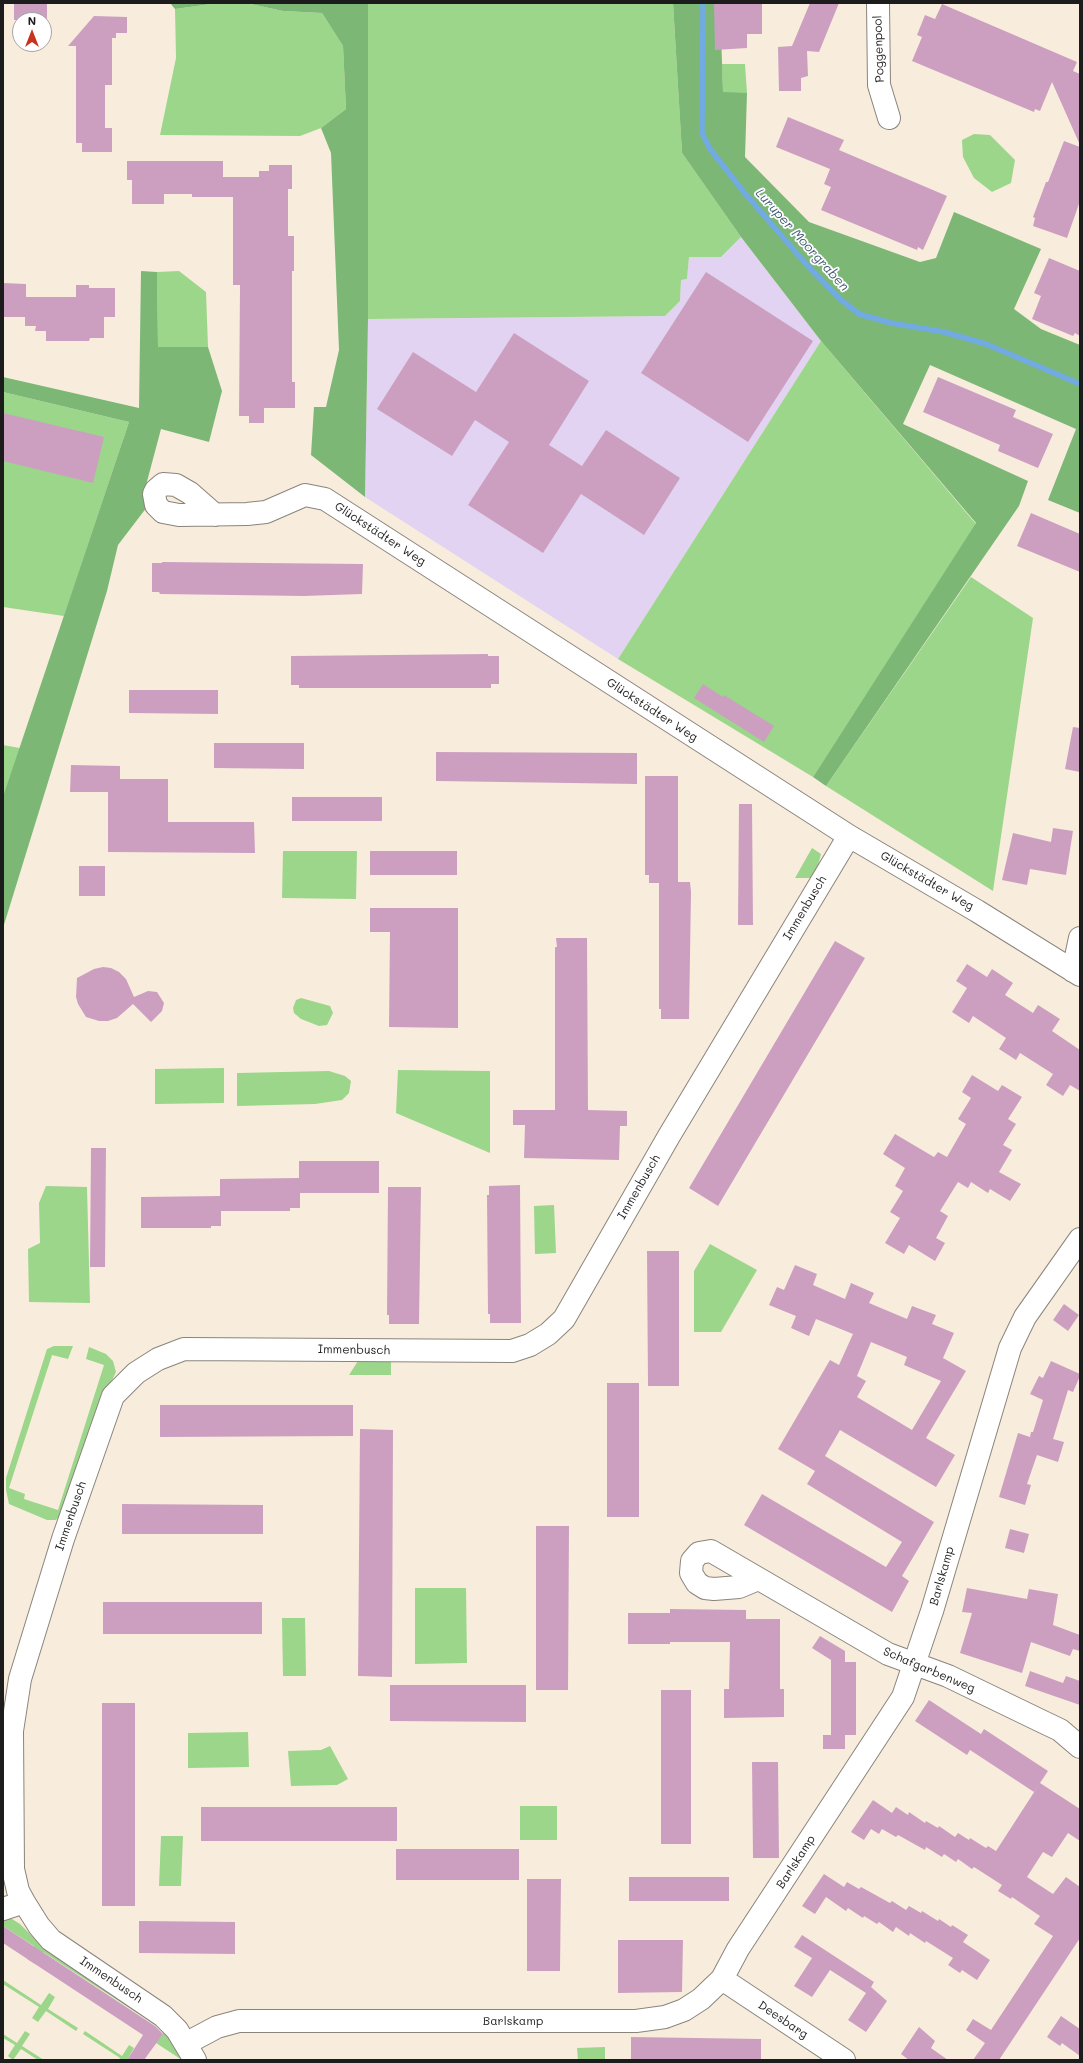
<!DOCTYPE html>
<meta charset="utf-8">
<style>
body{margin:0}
#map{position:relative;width:1083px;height:2063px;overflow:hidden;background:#f8eddc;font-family:Mali,sans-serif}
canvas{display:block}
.frame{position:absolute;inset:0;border:4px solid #1c1c1c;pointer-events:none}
.north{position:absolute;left:12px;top:12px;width:40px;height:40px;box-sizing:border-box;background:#fff;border:1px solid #a4a4a4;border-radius:50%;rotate:0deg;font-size:11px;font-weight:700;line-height:16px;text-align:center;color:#1c1c1c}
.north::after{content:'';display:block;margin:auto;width:14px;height:18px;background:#c8321e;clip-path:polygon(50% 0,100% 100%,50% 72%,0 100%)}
</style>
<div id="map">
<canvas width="1083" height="2063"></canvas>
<div class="frame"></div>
<div class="north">N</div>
</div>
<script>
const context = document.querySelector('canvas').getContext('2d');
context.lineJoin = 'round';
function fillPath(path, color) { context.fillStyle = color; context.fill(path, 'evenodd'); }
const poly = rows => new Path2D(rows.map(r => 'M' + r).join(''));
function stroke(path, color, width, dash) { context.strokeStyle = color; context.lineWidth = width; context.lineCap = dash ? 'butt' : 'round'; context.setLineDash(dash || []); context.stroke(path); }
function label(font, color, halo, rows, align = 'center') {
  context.font = font + ' Mali,sans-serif'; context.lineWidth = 3.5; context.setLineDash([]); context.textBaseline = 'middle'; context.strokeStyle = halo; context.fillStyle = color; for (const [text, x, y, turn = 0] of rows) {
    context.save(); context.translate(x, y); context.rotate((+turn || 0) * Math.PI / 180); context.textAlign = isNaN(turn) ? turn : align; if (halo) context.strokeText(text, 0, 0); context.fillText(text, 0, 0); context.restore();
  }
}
const built = poly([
 [741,237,821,341,618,659,365,497,368,319,665,316,680,301,681,280,687,279,689,257,721,257]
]);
const green = poly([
 [218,3,246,3,283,11,322,13,343,46,346,109,321,128,300,136,160,135,176,58,175,9],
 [366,3,673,3,682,153,741,237,721,257,689,257,687,279,681,280,680,301,665,316,368,319],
 [722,64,745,64,747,93,723,93],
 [974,134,990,135,1015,160,1011,183,992,192,974,178,963,157,962,140],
 [179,271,206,292,208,347,158,347,157,272],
 [821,341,976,524,813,777,618,659],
 [3,392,129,422,64,616,3,607],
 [971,577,1033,618,993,891,826,786],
 [3,745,25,749,3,806],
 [812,848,821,854,818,866,811,878,795,878],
 [283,851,357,851,356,899,282,898],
 [301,998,330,1006,333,1013,327,1025,319,1026,301,1019,294,1013,293,1008,296,1000],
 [224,1068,224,1103,155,1104,155,1069],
 [398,1070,490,1071,490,1153,396,1113],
 [329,1071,345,1076,351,1081,349,1093,342,1100,315,1104,237,1106,237,1073],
 [46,1186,87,1187,90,1303,29,1302,28,1249,40,1243,39,1203],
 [554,1205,556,1253,535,1254,534,1206],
 [710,1244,757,1270,721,1332,694,1332,694,1271],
 [54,1346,73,1346,68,1359,52,1355,9,1488,25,1494,24,1499,58,1510,104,1365,86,1359,89,1347,106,1354,113,1361,116,1372,92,1421,62,1513,56,1520,47,1520,9,1504,6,1490,6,1478,47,1349],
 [358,1361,391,1361,391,1375,349,1375],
 [415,1588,466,1588,467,1663,415,1664],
 [282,1618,305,1618,306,1676,283,1676],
 [248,1732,249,1767,188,1768,188,1733],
 [330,1746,348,1779,337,1785,291,1786,288,1751,321,1750],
 [520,1806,557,1806,557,1840,520,1840],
 [161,1836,183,1836,181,1886,159,1886],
 [3,1919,12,1919,20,1924,48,1952,151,2018,165,2031,185,2060,182,2060,156,2043,165,2031,43,1952,35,1964,27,1959,34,1946,3,1926],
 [3,1980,41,2005,49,1993,55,1997,48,2009,78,2028,76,2031,46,2011,38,2022,32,2018,39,2007,3,1984],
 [25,2031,30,2034,22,2046,44,2060,38,2060,21,2049,13,2060,8,2056,15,2045,3,2038,3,2034,17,2043],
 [85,2031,122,2056,129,2045,134,2048,127,2060,119,2060,120,2058,83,2034],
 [605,2047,605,2060,578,2060,577,2048]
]);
const forest = poly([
 [170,3,218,3,175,9],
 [246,3,368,3,368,319,365,497,311,455,314,407,326,407,339,350,331,153,321,128,346,109,343,46,322,13,283,11],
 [673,3,720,3,723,92,747,93,745,157,809,222,920,262,936,258,954,212,1041,249,1014,309,1041,329,1080,345,1080,513,1048,500,1076,429,930,365,903,424,1028,481,1019,506,826,786,813,777,976,523,821,341,741,237,682,153],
 [141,271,157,272,158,347,208,347,222,391,209,442,161,429,145,489,147,507,118,545,107,591,3,928,3,797,129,422,3,392,3,377,139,408]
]);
const stream = poly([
 [703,3,702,133,710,149,743,191,806,264,840,299,859,314,891,323,944,332,986,344,1080,384]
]);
const building = poly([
 [14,3,47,3,47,19,14,20],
 [714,3,762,3,762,34,747,34,747,48,715,50],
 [810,3,839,3,819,52,807,51,808,76,801,78,801,91,779,91,778,47,792,46],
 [942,4,1077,62,1073,71,1080,74,1080,145,1052,82,1040,111,1035,109,1034,112,912,61,922,37,917,35,925,15,935,19],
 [94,16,127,17,127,33,116,33,116,38,112,38,112,85,105,85,105,128,112,128,112,152,82,152,82,143,76,143,76,46,68,46],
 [788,117,844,140,839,150,947,196,923,250,918,247,917,250,821,210,831,187,824,184,830,169,776,147],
 [1064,141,1080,147,1080,201,1067,238,1033,226,1035,218,1033,217,1046,182,1048,182],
 [127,161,223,161,223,177,259,177,259,171,269,171,269,165,292,165,292,189,288,189,288,236,294,236,294,271,292,271,292,382,295,382,295,408,264,408,264,423,249,423,249,416,239,416,240,285,233,285,233,197,192,197,192,194,164,194,164,204,132,204,132,180,127,180],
 [1049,258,1080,271,1080,336,1075,333,1073,336,1032,319,1041,296,1034,293],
 [706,272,813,341,748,442,641,373],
 [3,283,26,284,26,297,76,297,76,285,89,285,89,288,115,288,115,317,104,317,104,338,90,338,89,341,46,341,46,331,35,331,36,326,25,326,25,317,3,317],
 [514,333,589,381,549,445,582,466,606,430,680,478,644,535,581,494,543,553,468,505,509,442,475,420,452,456,377,409,413,352,476,392],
 [938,377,1016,410,1013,417,1053,434,1038,468,998,451,1000,445,923,412],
 [3,413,104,437,93,483,3,461],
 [1031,513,1080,534,1080,572,1017,546],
 [162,562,363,564,362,594,304,596,160,594,159,592,152,592,152,563,162,563],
 [488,654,488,656,499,656,499,684,491,684,491,688,299,688,299,685,291,685,291,656],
 [703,684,723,697,724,695,774,726,764,742,694,698],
 [129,690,218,690,218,714,129,713],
 [1073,727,1080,728,1080,772,1065,769],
 [214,743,304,743,304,769,214,768],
 [436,752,637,753,637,784,436,781],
 [71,765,120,766,120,779,168,779,168,822,254,822,255,853,108,852,108,792,70,792],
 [645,776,678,776,678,882,690,882,691,892,689,1019,661,1019,661,1009,659,1009,659,883,649,883,649,875,645,875],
 [292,797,382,797,382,821,292,821],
 [739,804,752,804,753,925,738,925],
 [1053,828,1073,831,1066,875,1030,869,1027,885,1002,880,1013,833,1051,842],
 [370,851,457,851,457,875,370,875],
 [79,866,105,866,105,896,79,896],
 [370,908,458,908,458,1028,389,1027,390,932,370,932],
 [556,938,587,938,588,1110,627,1111,627,1126,620,1126,619,1160,524,1158,525,1125,513,1125,513,1110,555,1110,555,947,557,947],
 [835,941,865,958,718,1206,689,1188],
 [967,964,987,977,992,969,1013,983,1005,995,1033,1013,1038,1005,1060,1019,1052,1031,1080,1050,1080,1091,1070,1085,1063,1096,1046,1085,1053,1074,1020,1053,1016,1060,999,1049,1006,1038,973,1016,969,1023,952,1012,967,988,956,981],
 [103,967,111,968,119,972,126,979,134,997,148,991,157,992,164,1003,162,1011,151,1022,133,1004,117,1018,108,1021,99,1021,86,1017,78,1004,76,997,77,978,94,969],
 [972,1075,998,1091,1002,1085,1022,1097,1008,1119,1016,1124,1003,1145,1012,1150,999,1172,1021,1184,1010,1201,990,1189,988,1193,971,1182,968,1188,958,1182,940,1211,948,1216,936,1238,945,1243,935,1261,909,1245,904,1254,885,1243,900,1218,890,1212,903,1191,895,1186,905,1168,883,1154,895,1134,934,1157,938,1152,947,1157,966,1124,958,1119,971,1098,962,1092],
 [91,1148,106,1148,105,1267,90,1267],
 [299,1161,379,1161,379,1193,300,1193,300,1208,290,1208,290,1211,221,1211,221,1226,211,1226,211,1228,141,1228,141,1197,220,1196,220,1179,299,1178],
 [520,1185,521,1323,490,1323,490,1314,488,1314,487,1195,489,1195,489,1186],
 [388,1187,421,1187,419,1324,389,1324,389,1315,387,1315],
 [647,1251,679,1251,679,1386,648,1386],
 [795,1265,817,1274,813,1285,845,1299,851,1283,874,1293,869,1303,907,1319,912,1306,936,1315,932,1324,954,1333,943,1358,966,1371,926,1438,955,1455,936,1487,840,1430,825,1456,934,1522,902,1576,909,1581,892,1612,744,1525,762,1494,886,1567,902,1542,807,1484,815,1471,778,1449,830,1360,839,1365,853,1334,816,1319,809,1336,791,1328,796,1316,769,1305,777,1287,784,1290],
 [871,1342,907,1357,904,1365,941,1381,912,1430,857,1397,866,1381,857,1376],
 [1064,1304,1079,1315,1068,1331,1053,1320],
 [1051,1361,1080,1374,1080,1376,1073,1392,1068,1390,1053,1439,1064,1442,1058,1462,1037,1455,1027,1484,1031,1485,1025,1505,999,1497,1018,1433,1030,1437,1031,1432,1033,1432,1043,1400,1030,1394,1039,1376,1043,1378],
 [607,1383,639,1383,639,1517,607,1517],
 [160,1405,353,1405,353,1436,160,1437],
 [360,1429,393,1430,392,1677,358,1676],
 [122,1504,263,1505,263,1534,122,1534],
 [536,1526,569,1526,568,1690,536,1690],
 [1010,1529,1029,1534,1024,1553,1005,1548],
 [967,1588,1027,1599,1029,1589,1058,1594,1053,1625,1080,1635,1080,1651,1073,1649,1070,1656,1031,1642,1022,1673,960,1653,972,1613,962,1612],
 [103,1602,262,1602,262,1634,103,1634],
 [670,1609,746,1610,746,1619,780,1619,780,1689,784,1689,784,1717,724,1718,724,1689,729,1689,730,1642,670,1642,670,1644,628,1644,628,1613,670,1613],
 [820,1636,845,1651,845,1662,856,1662,856,1735,845,1735,845,1749,823,1749,823,1735,831,1735,831,1660,812,1648],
 [1030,1671,1063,1683,1066,1676,1080,1681,1080,1705,1025,1686],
 [390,1685,526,1685,526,1722,390,1721],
 [661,1690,691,1690,691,1844,661,1844],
 [929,1700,981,1734,984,1729,1048,1771,1034,1792,970,1750,967,1755,915,1721],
 [102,1703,135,1703,135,1906,102,1906],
 [752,1762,778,1762,779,1858,753,1858],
 [1040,1783,1080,1809,1080,1841,1068,1833,1052,1857,1043,1852,1027,1877,1053,1894,1066,1877,1080,1887,1080,1938,999,2060,973,2060,985,2043,966,2030,973,2019,991,2030,1053,1936,1034,1924,1040,1916,1012,1897,1011,1899,998,1891,1002,1885,974,1867,972,1869,958,1859,956,1862,944,1854,942,1857,926,1847,925,1850,898,1835,896,1837,882,1829,879,1834,871,1829,864,1840,851,1832,873,1800,892,1813,896,1807,908,1815,909,1812,925,1823,926,1821,938,1828,939,1826,955,1837,958,1833,969,1840,970,1838,986,1848,988,1846,996,1851],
 [201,1807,397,1807,397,1841,201,1841],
 [396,1849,519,1849,519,1880,396,1880],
 [824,1874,844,1887,847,1882,859,1889,861,1887,890,1903,892,1901,906,1910,909,1906,921,1913,922,1911,938,1921,939,1919,951,1927,952,1925,968,1935,963,1942,990,1960,977,1980,962,1970,960,1973,948,1965,953,1958,926,1941,925,1943,910,1933,909,1936,896,1927,893,1932,879,1922,877,1924,864,1916,863,1918,848,1908,846,1911,826,1897,815,1914,802,1906],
 [629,1877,729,1877,729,1901,629,1901],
 [527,1879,561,1879,560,1971,527,1971],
 [139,1921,235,1922,235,1954,139,1953],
 [3,1926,155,2026,163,2034,144,2060,127,2060,143,2035,3,1943],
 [802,1935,874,1982,871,1987,887,2001,866,2032,848,2020,866,1993,830,1970,812,1997,794,1986,812,1958,794,1947],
 [618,1940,683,1940,682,1992,618,1993],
 [1061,2016,1080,2029,1080,2056,1062,2043,1060,2046,1047,2037],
 [919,2027,935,2041,931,2048,948,2060,909,2060,901,2054],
 [631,2037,761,2039,761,2060,631,2060]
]);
const minor = poly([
 [878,3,879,85,889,118],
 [215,515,190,493,176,485,163,484,156,490,154,494,156,505,163,512,179,515,247,514,266,512,305,495,325,499,849,836,977,911,1080,975],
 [1073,971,1080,938],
 [758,1579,739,1587,714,1589,705,1588,697,1583,691,1573,692,1561,699,1553,711,1551,888,1654,948,1676,1039,1720,1060,1730,1080,1747],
 [3,1909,24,1902],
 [722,1979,844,2060],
 [187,2043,217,2027,239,2021,636,2021,665,2017,684,2010,701,1999,722,1979,738,1949,903,1697,932,1611,1010,1348,1025,1317,1080,1239],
 [195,2060,177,2030,163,2016,51,1940,39,1926,24,1902,18,1891,13,1869,12,1731,20,1679,63,1539,113,1396,136,1373,158,1359,184,1349,512,1351,530,1345,548,1334,564,1319,669,1136,849,836]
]);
const streetNames = [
 ["Poggenpool",879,49,-92],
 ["Glückstädter Weg",380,534,33],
 ["Glückstädter Weg",652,710,33],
 ["Glückstädter Weg",927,881,30],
 ["Immenbusch",805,908,-59],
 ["Immenbusch",639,1187,-60],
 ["Immenbusch",354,1350,1],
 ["Immenbusch",71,1516,-71],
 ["Barlskamp",942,1576,-74],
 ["Schafgarbenweg",929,1670,23],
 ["Barlskamp",796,1862,-57],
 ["Immenbusch",111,1980,34],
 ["Deesbarg",783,2020,34],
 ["Barlskamp",513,2021]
];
const waterNames = [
 ["Luruper Moorgraben",802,240,48]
];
fillPath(built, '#e3d3f2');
fillPath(green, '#9bd68a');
fillPath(forest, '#7cb776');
stroke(stream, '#71abe2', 5.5);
fillPath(building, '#cc9fc1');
stroke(minor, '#8a847c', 24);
stroke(minor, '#fff', 22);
label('12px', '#1c1c1c', '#fff', streetNames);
label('italic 13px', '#425c75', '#fff', waterNames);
</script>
